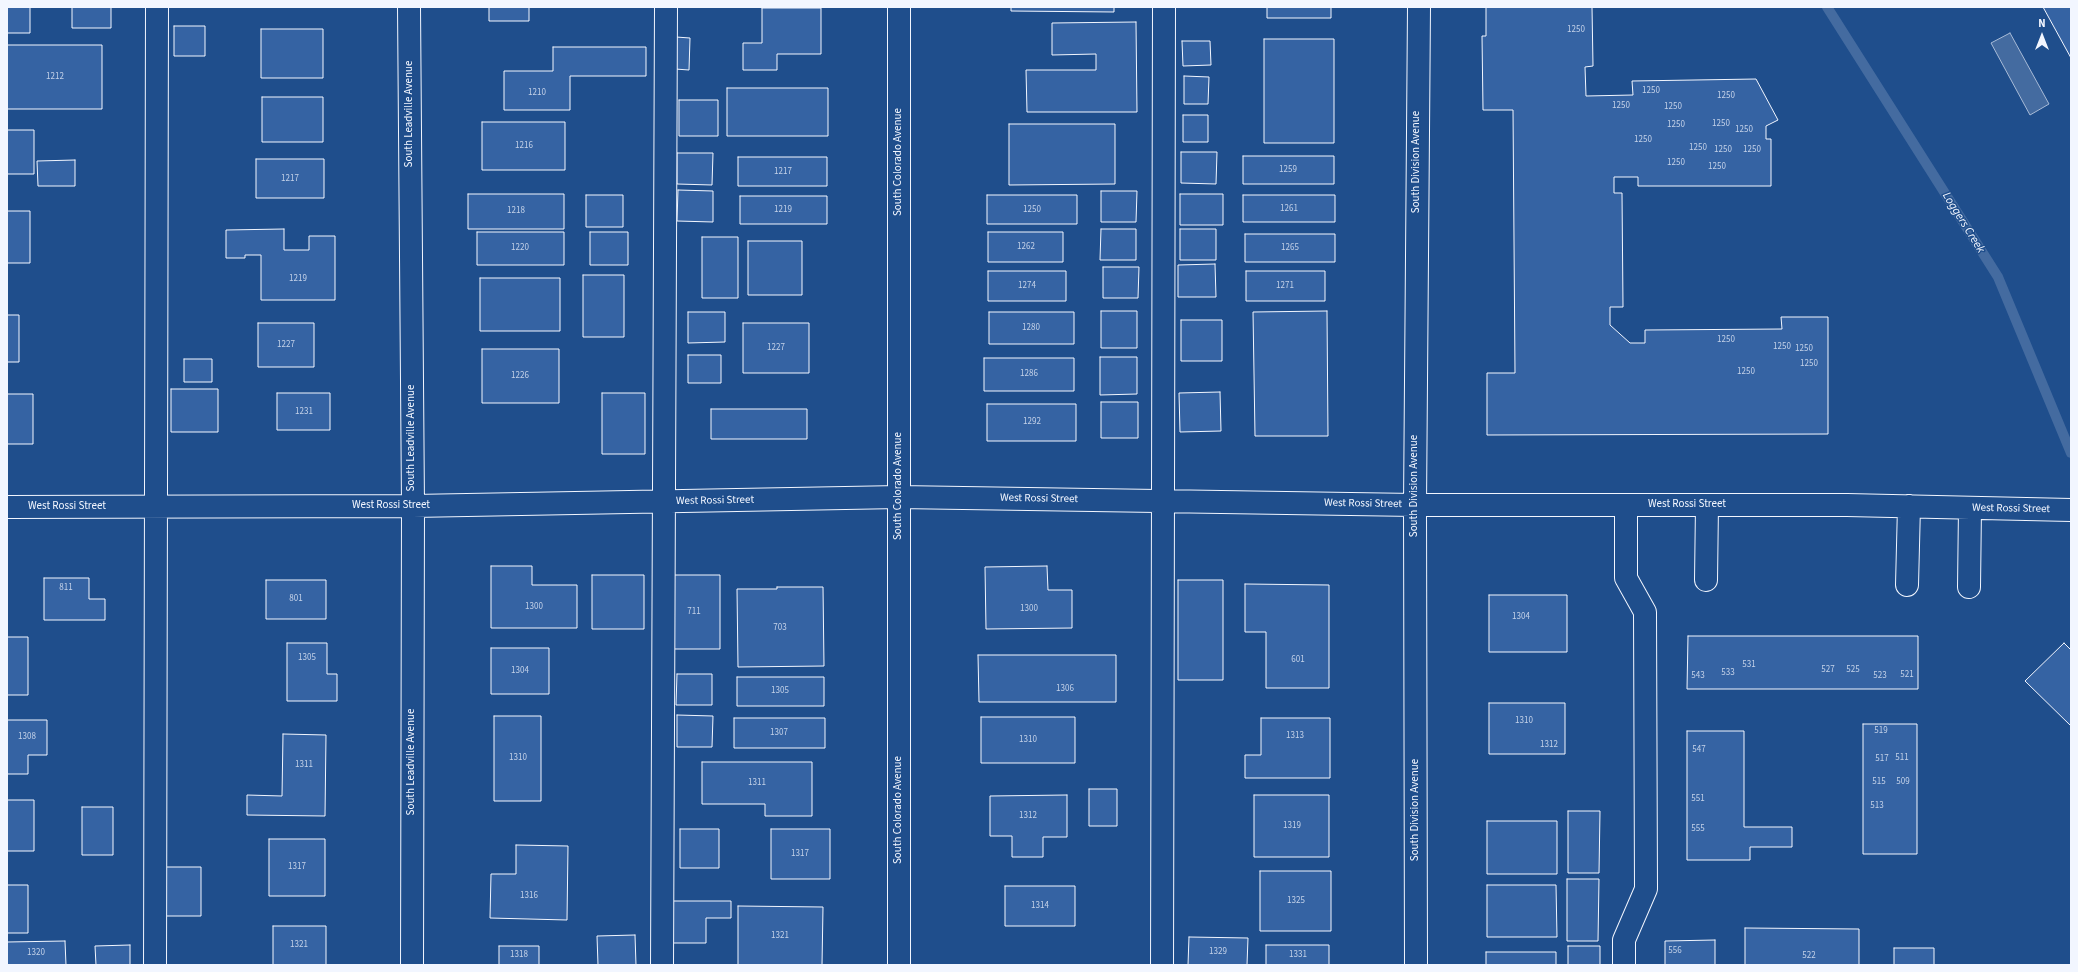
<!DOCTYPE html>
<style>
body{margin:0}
#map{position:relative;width:2078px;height:972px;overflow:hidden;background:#1f4e8c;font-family:"Source Sans 3",sans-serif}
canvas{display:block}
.frame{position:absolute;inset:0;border:8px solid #f2f6ff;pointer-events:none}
.north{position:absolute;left:2022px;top:16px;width:40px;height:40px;-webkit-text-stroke:3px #1f4e8c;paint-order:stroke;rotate:0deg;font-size:11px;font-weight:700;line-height:16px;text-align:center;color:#f2f6ff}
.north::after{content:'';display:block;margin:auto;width:14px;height:18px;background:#f2f6ff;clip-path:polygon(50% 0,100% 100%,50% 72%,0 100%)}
</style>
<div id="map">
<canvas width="2078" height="972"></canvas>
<div class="frame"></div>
<div class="north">N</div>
</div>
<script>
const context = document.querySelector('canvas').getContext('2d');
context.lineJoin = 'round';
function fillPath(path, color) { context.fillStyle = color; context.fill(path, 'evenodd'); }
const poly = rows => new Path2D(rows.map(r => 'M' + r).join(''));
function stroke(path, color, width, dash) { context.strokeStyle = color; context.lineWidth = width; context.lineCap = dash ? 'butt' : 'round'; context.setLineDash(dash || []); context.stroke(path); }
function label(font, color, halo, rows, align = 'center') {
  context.font = font + ' "Source Sans 3",sans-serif'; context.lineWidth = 3; context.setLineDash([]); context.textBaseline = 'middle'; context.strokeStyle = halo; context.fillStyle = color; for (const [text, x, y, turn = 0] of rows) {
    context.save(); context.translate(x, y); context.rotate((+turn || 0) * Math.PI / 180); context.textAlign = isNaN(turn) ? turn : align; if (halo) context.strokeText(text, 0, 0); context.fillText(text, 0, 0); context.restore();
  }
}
const water = poly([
 [2010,33,2049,104,2030,115,1991,43,2010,33]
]);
const stream = poly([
 [1827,7,1998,277,2071,453]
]);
const building = poly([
 [7,7,30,7,30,33,7,33,7,7],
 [72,7,111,7,111,28,72,28,72,7],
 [489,7,529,7,529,21,489,21,489,7],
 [1011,7,1114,7,1114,12,1011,11,1011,7],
 [1267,7,1331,7,1331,18,1267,18,1267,7],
 [1486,7,1592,7,1593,66,1585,67,1586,96,1633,95,1632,81,1756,79,1778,120,1766,126,1766,139,1771,139,1771,186,1638,186,1638,177,1614,177,1614,193,1622,193,1623,307,1610,307,1610,325,1630,343,1645,343,1645,330,1782,329,1781,317,1828,317,1828,434,1487,435,1487,373,1515,373,1513,110,1483,110,1482,36,1486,36,1486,7],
 [2043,7,2071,7,2071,58,2043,7],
 [762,8,821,8,821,54,777,54,777,70,743,70,743,43,762,43,762,8],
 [1136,22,1137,112,1027,112,1026,70,1096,70,1096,54,1052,55,1052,23,1136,22],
 [174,26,205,26,205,56,174,56,174,26],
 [261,29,323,29,323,78,261,78,261,29],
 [676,37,690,38,689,70,675,69,676,37],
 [1264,39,1334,39,1334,143,1264,143,1264,39],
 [1182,41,1210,41,1211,65,1183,66,1182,41],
 [7,45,102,45,102,109,7,109,7,45],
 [553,47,646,47,646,76,570,76,570,110,504,110,504,71,553,71,553,47],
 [1184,76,1209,77,1208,104,1184,104,1184,76],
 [727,88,828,88,828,136,727,136,727,88],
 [262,97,323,97,323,142,262,142,262,97],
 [679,100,718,100,718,136,679,136,679,100],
 [1183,115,1208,115,1208,142,1183,142,1183,115],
 [482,122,565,122,565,170,482,170,482,122],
 [1009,124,1115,124,1115,184,1009,185,1009,124],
 [7,130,34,130,34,174,7,174,7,130],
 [1181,152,1217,152,1216,184,1181,183,1181,152],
 [677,153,713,153,712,185,677,184,677,153],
 [1243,156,1334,156,1334,184,1243,184,1243,156],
 [738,157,827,157,827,186,738,186,738,157],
 [256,159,324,159,324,198,256,198,256,159],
 [75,160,75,186,38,186,37,161,75,160],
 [678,190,713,191,713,222,677,221,678,190],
 [1101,191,1137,191,1136,222,1101,222,1101,191],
 [468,194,564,194,564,229,468,229,468,194],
 [1180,194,1223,194,1223,225,1180,225,1180,194],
 [586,195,623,195,623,227,586,227,586,195],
 [987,195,1077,195,1077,224,987,224,987,195],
 [1243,195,1335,195,1335,222,1243,222,1243,195],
 [740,196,827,196,827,224,740,224,740,196],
 [7,211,30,211,30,263,7,263,7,211],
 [284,229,284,250,309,250,309,236,335,236,335,300,261,300,261,255,245,255,245,258,226,258,226,230,284,229],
 [1101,229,1136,229,1136,260,1100,260,1101,229],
 [1180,229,1216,229,1216,260,1180,260,1180,229],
 [477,232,564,232,564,265,477,265,477,232],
 [590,232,628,232,628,265,590,265,590,232],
 [988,232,1063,232,1063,262,988,262,988,232],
 [1245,234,1335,234,1335,262,1245,262,1245,234],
 [702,237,738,237,738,298,702,298,702,237],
 [748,241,802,241,802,295,748,295,748,241],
 [1215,264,1216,297,1178,297,1178,265,1215,264],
 [1103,267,1139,267,1138,298,1103,298,1103,267],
 [988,271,1066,271,1066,301,988,301,988,271],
 [1246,271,1325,271,1325,301,1246,301,1246,271],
 [583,275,624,275,624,337,583,337,583,275],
 [480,278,560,278,560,331,480,331,480,278],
 [1101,311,1137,311,1137,348,1101,348,1101,311],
 [1327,311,1328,436,1255,436,1253,312,1327,311],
 [688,312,725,312,725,342,688,343,688,312],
 [989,312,1074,312,1074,344,989,344,989,312],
 [7,315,19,315,19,362,7,362,7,315],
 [1181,320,1222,320,1222,361,1181,361,1181,320],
 [258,323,314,323,314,367,258,367,258,323],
 [743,323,809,323,809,373,743,373,743,323],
 [482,349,559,349,559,403,482,403,482,349],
 [688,355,721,355,721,383,688,383,688,355],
 [1100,357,1137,357,1137,394,1100,395,1100,357],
 [984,358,1074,358,1074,391,984,391,984,358],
 [184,359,212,359,212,382,184,382,184,359],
 [171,389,218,389,218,432,171,432,171,389],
 [1220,392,1221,431,1180,432,1179,393,1220,392],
 [277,393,330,393,330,430,277,430,277,393],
 [602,393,645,393,645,454,602,454,602,393],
 [7,394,33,394,33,444,7,444,7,394],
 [1101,402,1138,402,1138,438,1101,438,1101,402],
 [987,404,1076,404,1076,441,987,441,987,404],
 [711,409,807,409,807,439,711,439,711,409],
 [491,566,532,566,532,585,577,585,577,628,491,628,491,566],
 [1047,566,1048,590,1072,590,1072,628,986,629,985,567,1047,566],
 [592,575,644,575,644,629,592,629,592,575],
 [669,575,720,575,720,649,669,649,669,575],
 [44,578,89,578,89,599,105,599,105,620,44,620,44,578],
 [266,580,326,580,326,619,266,619,266,580],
 [1178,580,1223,580,1223,680,1178,680,1178,580],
 [1245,584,1329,585,1329,688,1266,688,1266,632,1245,632,1245,584],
 [777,587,823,587,824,666,738,667,737,589,777,589,777,587],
 [1489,595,1567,595,1567,652,1489,652,1489,595],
 [1688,636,1918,636,1918,689,1687,689,1688,636],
 [7,637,28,637,28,695,7,695,7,637],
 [287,643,327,643,327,674,337,674,337,701,287,701,287,643],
 [2064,643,2071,650,2071,726,2025,681,2064,643],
 [491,648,549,648,549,694,491,694,491,648],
 [978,655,1116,655,1116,702,979,702,978,655],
 [677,674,712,674,712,705,676,705,677,674],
 [737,677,824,677,824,706,737,706,737,677],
 [1489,703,1565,703,1565,754,1489,754,1489,703],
 [677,715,713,716,712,747,677,747,677,715],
 [494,716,541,716,541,801,494,801,494,716],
 [981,717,1075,717,1075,763,981,763,981,717],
 [734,718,825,718,825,748,734,748,734,718],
 [1261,718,1330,718,1330,778,1245,778,1245,755,1261,755,1261,718],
 [7,720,47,720,47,755,28,755,28,774,7,774,7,720],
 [1863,724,1917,724,1917,854,1863,854,1863,724],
 [1687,731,1744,731,1744,827,1792,827,1792,847,1750,847,1750,860,1687,860,1687,731],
 [283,734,326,735,325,816,247,815,247,795,282,796,283,734],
 [702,762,812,762,812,816,765,816,765,804,702,804,702,762],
 [1089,789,1117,789,1117,826,1089,826,1089,789],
 [1067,795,1067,837,1043,837,1043,857,1012,857,1012,836,990,836,990,796,1067,795],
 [1254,795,1329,795,1329,857,1254,857,1254,795],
 [7,800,34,800,34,851,7,851,7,800],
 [82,807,113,807,113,855,82,855,82,807],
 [1568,811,1600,811,1599,873,1568,873,1568,811],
 [1487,821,1557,821,1557,874,1487,874,1487,821],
 [680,829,719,829,719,868,680,868,680,829],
 [771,829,830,829,830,879,771,879,771,829],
 [269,839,325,839,325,896,269,896,269,839],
 [516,845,568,846,567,920,490,918,491,874,516,874,516,845],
 [164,867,201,867,201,916,164,916,164,867],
 [1260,871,1331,871,1331,931,1260,931,1260,871],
 [1567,879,1599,879,1598,941,1567,941,1567,879],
 [7,885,28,885,28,933,7,933,7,885],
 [1487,885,1556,885,1557,937,1487,937,1487,885],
 [1005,886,1075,886,1075,926,1005,926,1005,886],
 [665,901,731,901,731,918,706,918,706,943,665,943,665,901],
 [738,906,823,907,822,965,738,965,738,906],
 [273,926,326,926,326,965,273,965,273,926],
 [1745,928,1859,929,1859,965,1745,965,1745,928],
 [635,935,636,965,598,965,597,936,635,935],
 [1189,937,1248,938,1247,965,1188,965,1189,937],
 [1715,940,1715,965,1665,965,1665,941,1715,940],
 [65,941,66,965,7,965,7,942,65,941],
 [130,945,130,965,96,965,95,946,130,945],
 [1266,945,1329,945,1329,965,1266,965,1266,945],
 [499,946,539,946,539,965,499,965,499,946],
 [1568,946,1600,946,1600,965,1568,965,1568,946],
 [1894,948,1934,948,1934,965,1894,965,1894,948],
 [1486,952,1556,952,1556,965,1486,965,1486,952]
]);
const minor = poly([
 [409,7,413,506,412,965],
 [899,7,899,965],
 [7,507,413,506,899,497,1415,505,1847,505,2071,510],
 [1706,580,1707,505],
 [1907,585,1909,506],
 [1969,587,1970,508],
 [155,965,157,7],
 [662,965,666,7],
 [1162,965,1164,7],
 [1416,965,1415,505,1419,7],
 [1624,965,1624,940,1646,889,1645,612,1626,578,1626,505]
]);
const numberNames = [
 ["1250",1576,30],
 ["1212",55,77],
 ["1250",1651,91],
 ["1210",537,93],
 ["1250",1726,96],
 ["1250",1621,106],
 ["1250",1673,107],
 ["1250",1721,124],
 ["1250",1676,125],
 ["1250",1744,130],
 ["1250",1643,140],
 ["1216",524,146],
 ["1250",1698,148],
 ["1250",1723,150],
 ["1250",1752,150],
 ["1250",1676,163],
 ["1250",1717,167],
 ["1259",1288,170],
 ["1217",783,172],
 ["1217",290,179],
 ["1261",1289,209],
 ["1219",783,210],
 ["1250",1032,210],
 ["1218",516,211],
 ["1262",1026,247],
 ["1220",520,248],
 ["1265",1290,248],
 ["1219",298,279],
 ["1274",1027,286],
 ["1271",1285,286],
 ["1280",1031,328],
 ["1250",1726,340],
 ["1227",286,345],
 ["1250",1782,347],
 ["1227",776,348],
 ["1250",1804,349],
 ["1250",1809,364],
 ["1250",1746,372],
 ["1286",1029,374],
 ["1226",520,376],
 ["1231",304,412],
 ["1292",1032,422],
 ["811",66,588],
 ["801",296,599],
 ["1300",534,607],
 ["1300",1029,609],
 ["711",694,612],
 ["1304",1521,617],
 ["703",780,628],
 ["1305",307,658],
 ["601",1298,660],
 ["531",1749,665],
 ["527",1828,670],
 ["525",1853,670],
 ["1304",520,671],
 ["533",1728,673],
 ["521",1907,675],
 ["543",1698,676],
 ["523",1880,676],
 ["1306",1065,689],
 ["1305",780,691],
 ["1310",1524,721],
 ["519",1881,731],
 ["1307",779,733],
 ["1313",1295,736],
 ["1308",27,737],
 ["1310",1028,740],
 ["1312",1549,745],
 ["547",1699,750],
 ["1310",518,758],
 ["511",1902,758],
 ["517",1882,759],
 ["1311",304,765],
 ["515",1879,782],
 ["509",1903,782],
 ["1311",757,783],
 ["551",1698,799],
 ["513",1877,806],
 ["1312",1028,816],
 ["1319",1292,826],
 ["555",1698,829],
 ["1317",800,854],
 ["1317",297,867],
 ["1316",529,896],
 ["1325",1296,901],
 ["1314",1040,906],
 ["1321",780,936],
 ["1321",299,945],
 ["556",1675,951],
 ["1329",1218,952],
 ["1320",36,953],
 ["1318",519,955],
 ["1331",1298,955],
 ["522",1809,956]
];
const streetNames = [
 ["South Leadville Avenue",410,114,-90],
 ["South Colorado Avenue",899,162,-90],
 ["South Division Avenue",1417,162,-90],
 ["South Leadville Avenue",412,438,-90],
 ["South Colorado Avenue",899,486,-90],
 ["South Division Avenue",1415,486,-90],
 ["West Rossi Street",1039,499,1],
 ["West Rossi Street",715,501,-1],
 ["West Rossi Street",1363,504,1],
 ["West Rossi Street",1687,505],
 ["West Rossi Street",391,506],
 ["West Rossi Street",67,507],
 ["West Rossi Street",2011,509,1],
 ["South Leadville Avenue",412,762,-90],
 ["South Colorado Avenue",899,810,-90],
 ["South Division Avenue",1416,810,-90]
];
const waterNames = [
 ["Loggers Creek",1963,223,58]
];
fillPath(water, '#446ba0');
stroke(water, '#a8bbd7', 1);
stroke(stream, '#446ba0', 10);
fillPath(building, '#3563a3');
stroke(building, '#f2f6ff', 1);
stroke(minor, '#f2f6ff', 24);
stroke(minor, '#1f4e8c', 22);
label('9px', '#c3d1e8', null, numberNames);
label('11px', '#f2f6ff', '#1f4e8c', streetNames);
label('italic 12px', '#f2f6ff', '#1f4e8c', waterNames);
</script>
